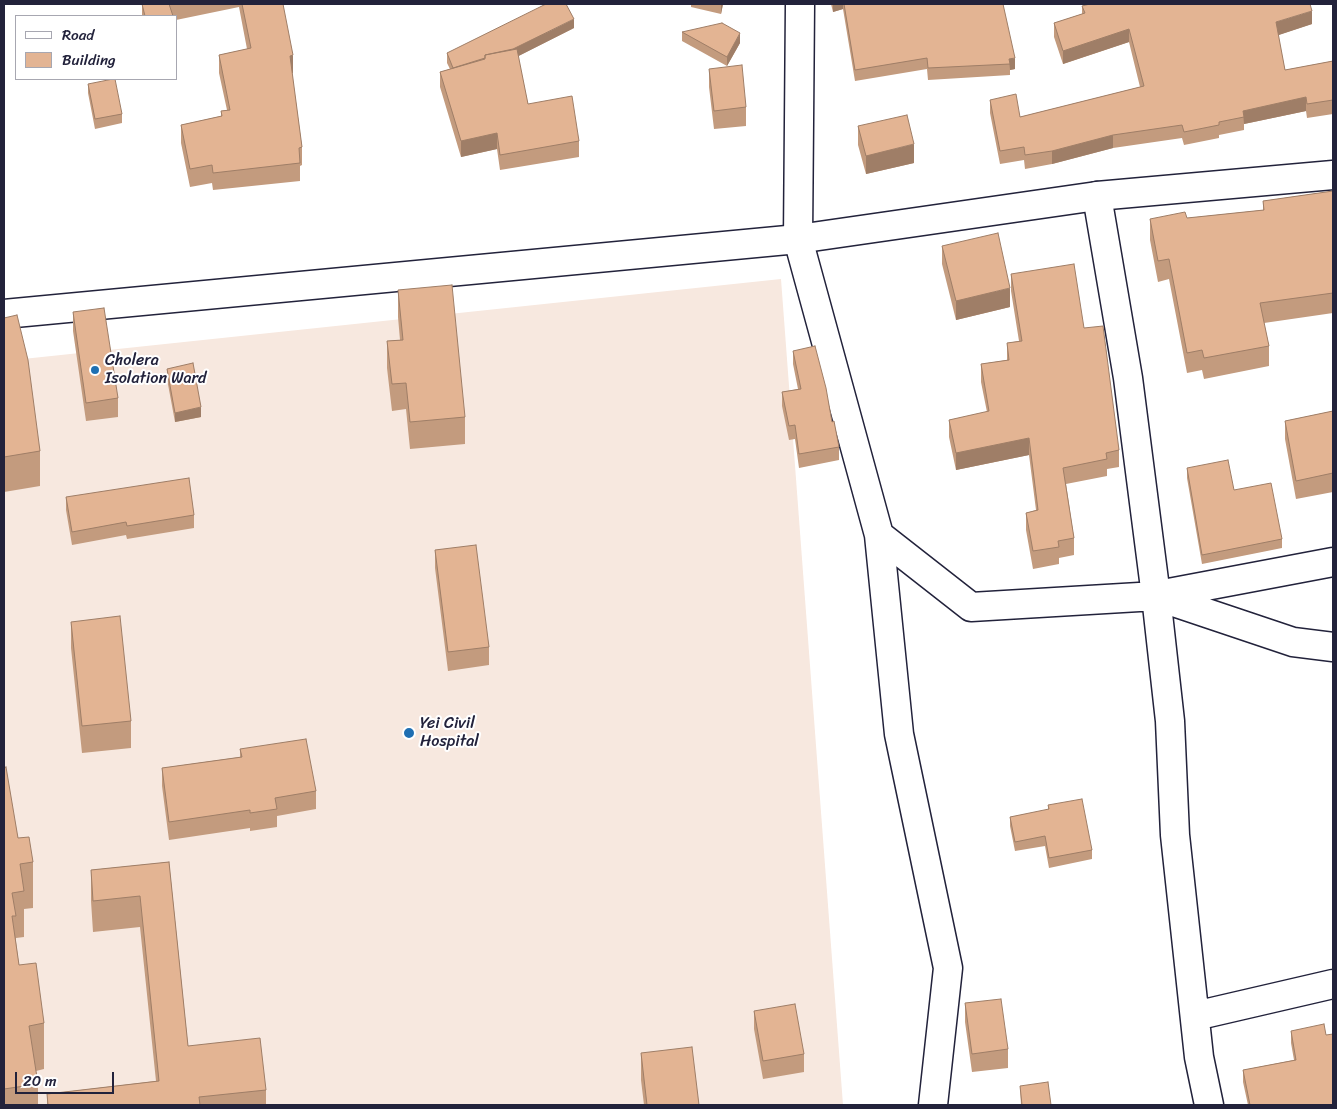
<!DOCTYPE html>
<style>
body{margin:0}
#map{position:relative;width:1337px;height:1109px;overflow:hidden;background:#fff;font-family:Sriracha,sans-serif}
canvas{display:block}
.frame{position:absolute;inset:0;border:5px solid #22223b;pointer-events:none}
.legend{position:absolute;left:15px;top:15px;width:162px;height:65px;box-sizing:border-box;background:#fff;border:1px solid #a7a7b1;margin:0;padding:6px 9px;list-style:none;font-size:15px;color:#22223b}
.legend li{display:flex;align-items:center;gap:10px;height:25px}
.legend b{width:25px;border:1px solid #a7a7b1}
.scale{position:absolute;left:15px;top:1072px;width:99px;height:22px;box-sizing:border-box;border:2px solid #22223b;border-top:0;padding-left:6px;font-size:15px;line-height:18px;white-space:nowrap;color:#22223b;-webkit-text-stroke:4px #fff;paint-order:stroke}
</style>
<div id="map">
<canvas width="1337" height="1109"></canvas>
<div class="frame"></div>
<ul class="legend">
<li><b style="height:6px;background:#fff"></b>Road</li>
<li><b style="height:14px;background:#e3b493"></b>Building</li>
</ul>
<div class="scale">20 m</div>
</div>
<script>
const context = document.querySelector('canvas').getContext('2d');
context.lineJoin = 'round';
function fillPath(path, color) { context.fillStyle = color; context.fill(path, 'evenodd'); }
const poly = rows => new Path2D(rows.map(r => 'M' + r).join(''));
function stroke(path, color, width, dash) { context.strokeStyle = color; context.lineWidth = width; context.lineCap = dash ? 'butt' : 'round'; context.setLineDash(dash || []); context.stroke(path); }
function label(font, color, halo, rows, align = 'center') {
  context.font = font + ' Sriracha,sans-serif'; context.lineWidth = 4; context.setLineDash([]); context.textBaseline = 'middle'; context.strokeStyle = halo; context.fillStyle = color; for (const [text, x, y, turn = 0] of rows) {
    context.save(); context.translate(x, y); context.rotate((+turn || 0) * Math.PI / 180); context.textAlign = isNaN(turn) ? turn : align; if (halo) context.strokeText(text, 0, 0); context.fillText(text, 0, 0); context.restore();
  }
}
const built = poly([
 [781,279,843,1105,4,1105,4,361]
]);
const street = poly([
 [800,4,798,239,879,535,899,734,948,968,933,1105],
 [1097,196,1128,378,1156,596,1170,721,1175,835,1199,1057,1209,1105],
 [879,535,971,607,1156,596,1293,642,1333,647],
 [1158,595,1333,562],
 [1195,1016,1333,984]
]);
const secondary = poly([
 [4,314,798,239,1097,196,1333,175]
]);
const wall = poly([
 [4,4,5,7,5,26,4,26],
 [142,4,283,4,293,73,292,73,302,147,302,165,300,166,300,181,213,190,212,183,190,187,181,143,181,125,221,116,221,111,227,110,219,73,219,55,247,49,239,7,176,20,176,16,142,16],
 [691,4,723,4,721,14,691,7],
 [831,4,1003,4,1015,69,1010,70,1010,75,928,80,927,69,855,81,843,9,833,12],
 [1082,6,1312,24,1278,35,1285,70,1333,61,1333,114,1307,118,1306,111,1244,124,1244,130,1219,135,1219,138,1184,145,1182,138,1113,148,1052,164,1025,169,1024,160,1000,164,990,113,990,100,1020,117,1140,87,1129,42,1063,64,1054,37,1054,23,1082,14],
 [574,28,518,56,528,104,579,141,579,157,500,170,497,149,461,157,440,87,440,72,450,69,447,63,447,53],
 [682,32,740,43,727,66,682,41],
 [709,69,746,107,746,126,714,129,709,87],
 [88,84,122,114,122,123,95,129,88,93],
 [858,126,914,163,866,174,858,145],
 [1333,191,1333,313,1264,323,1269,346,1269,366,1204,379,1202,370,1187,373,1169,279,1158,282,1150,240,1150,219,1187,218,1263,210,1263,201],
 [942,246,1010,307,956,320,942,264],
 [1011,274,1084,328,1119,450,1119,467,1107,469,1107,476,1066,484,1074,538,1074,555,1059,558,1059,564,1033,569,1026,530,1026,513,1036,510,1029,455,956,470,949,437,949,420,987,412,981,382,981,364,1007,360,1007,343,1019,341,1011,291],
 [398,290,465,417,465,444,410,449,406,409,392,411,387,368,387,341,400,340,398,317],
 [73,312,118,398,118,417,86,421,73,331],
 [4,318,40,451,40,486,4,492],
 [793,351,832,422,839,447,839,460,799,468,795,439,789,440,782,406,782,392,798,389,793,364],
 [167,369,201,417,175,422,167,379],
 [1333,411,1333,492,1296,499,1285,439,1285,421],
 [1187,468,1234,490,1282,539,1282,548,1202,564,1187,478],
 [66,497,194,515,194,528,127,539,126,535,72,545,66,510],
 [435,550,489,647,489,665,448,671,435,568],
 [71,622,131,721,131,748,82,753,71,648],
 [240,749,316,791,316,809,277,816,277,827,250,831,250,828,169,840,162,786,162,768,240,757],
 [4,768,18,838,33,862,33,908,24,909,24,937,16,938,16,942,19,965,44,1023,44,1069,36,1071,38,1084,38,1105,4,1105],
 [1048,805,1092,850,1092,859,1049,868,1045,846,1015,851,1010,826,1010,817,1048,810],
 [169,862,188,1046,266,1090,266,1105,47,1105,47,1094,156,1081,140,927,93,932,91,901,91,870],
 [965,1003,1008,1049,1008,1068,972,1072,965,1022],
 [754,1011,804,1054,804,1072,763,1079,754,1029],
 [1291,1031,1326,1035,1333,1105,1248,1105,1243,1082,1243,1070,1294,1060,1291,1043],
 [641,1053,699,1105,644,1105,641,1080],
 [1020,1086,1051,1105,1021,1105]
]);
const shadedWall = poly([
 [721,4,723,4,721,14],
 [833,4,843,4,843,9,833,12],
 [1312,11,1312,24,1276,36,1276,22],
 [574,19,574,28,495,68,495,58],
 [1129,29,1129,42,1063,64,1063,51],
 [740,33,740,43,727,66,727,57],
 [293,55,293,73,290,74,290,56],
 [1015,58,1015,69,1010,70,1009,59],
 [1306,97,1306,111,1244,124,1243,111],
 [497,133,497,149,461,157,461,141],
 [1113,135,1113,148,1052,164,1052,151],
 [914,144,914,163,866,174,866,156],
 [1010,288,1010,307,956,320,956,301],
 [201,407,201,417,175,422,175,413],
 [1029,438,1029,455,956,470,956,453]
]);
const building = poly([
 [142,4,169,4,173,16,145,16,142,4],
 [242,4,283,4,293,55,290,56,302,147,299,148,300,163,213,173,212,165,190,169,181,125,222,116,221,111,230,110,219,55,251,48,242,4],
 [546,4,566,4,574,19,513,49,485,55,485,58,453,68,447,53,546,4],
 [844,4,1003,4,1015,58,1009,59,1010,64,928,68,927,58,855,70,844,4],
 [1090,4,1310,4,1312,11,1276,22,1285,70,1333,61,1333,100,1307,104,1306,97,1243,111,1244,117,1219,122,1219,125,1184,132,1182,125,1113,135,1052,151,1025,155,1024,147,1000,151,990,100,1016,94,1020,117,1144,86,1129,29,1063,51,1054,23,1085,13,1082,6,1090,4],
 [722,23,740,33,727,57,682,32,722,23],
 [517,49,528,104,572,96,579,141,500,155,497,133,461,141,440,72,485,59,485,55,517,49],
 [742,65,746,107,714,111,709,69,742,65],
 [113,79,115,79,122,114,95,119,88,84,113,79],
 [907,115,914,144,866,156,858,126,907,115],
 [1333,191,1333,293,1260,303,1269,346,1204,358,1202,350,1187,353,1169,259,1158,261,1150,219,1185,212,1187,218,1264,210,1263,201,1333,191],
 [998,233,1010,288,956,301,942,246,998,233],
 [1074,264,1084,328,1103,326,1119,450,1106,453,1107,459,1063,468,1074,538,1058,541,1059,547,1033,551,1026,513,1038,510,1029,438,956,453,949,420,989,411,981,364,1009,360,1007,343,1022,341,1011,274,1074,264],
 [452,285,465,417,410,422,406,383,392,384,387,341,403,340,398,290,452,285],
 [104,308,118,398,86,403,73,312,104,308],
 [17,315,28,360,40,451,4,457,4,318,17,315],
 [815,346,826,388,832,422,834,421,839,447,799,454,795,425,789,426,782,392,801,389,793,351,815,346],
 [193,363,201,407,175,413,167,369,193,363],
 [1333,411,1333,473,1296,481,1285,421,1333,411],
 [1228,460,1234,490,1271,483,1282,539,1202,555,1187,468,1228,460],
 [189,478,194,515,127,526,126,522,72,532,66,497,189,478],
 [476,545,489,647,448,652,435,550,476,545],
 [120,616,131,721,82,726,71,622,120,616],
 [306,739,316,791,275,798,277,809,250,813,250,810,169,822,162,768,242,757,240,749,306,739],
 [6,767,18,838,29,837,33,862,20,864,24,891,12,893,16,916,12,916,19,965,36,963,44,1023,29,1026,38,1084,4,1089,4,768,6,767],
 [1082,799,1092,850,1049,858,1045,836,1015,842,1010,817,1049,809,1048,805,1082,799],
 [169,862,188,1046,260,1038,266,1090,199,1097,200,1105,48,1105,47,1094,159,1081,140,896,93,901,91,870,169,862],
 [1001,999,1008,1049,972,1054,965,1003,1001,999],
 [795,1004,804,1054,763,1061,754,1011,795,1004],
 [1324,1024,1326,1035,1333,1034,1333,1105,1250,1105,1243,1070,1296,1060,1291,1031,1324,1024],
 [692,1047,699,1105,647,1105,641,1053,692,1047],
 [1048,1082,1051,1105,1022,1105,1020,1086,1048,1082]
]);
const markers = [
 [95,370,5,"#1f6fb2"],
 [409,733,6,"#1f6fb2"]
];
const poiNames = [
 ["Cholera",105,361],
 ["Isolation Ward",105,379],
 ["Yei Civil",420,724],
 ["Hospital",420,742]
];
fillPath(built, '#f7e8df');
stroke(street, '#22223b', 31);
stroke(secondary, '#22223b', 31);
stroke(street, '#fff', 28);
stroke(secondary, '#fff', 28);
fillPath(wall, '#c39b7e');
fillPath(shadedWall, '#9f7e67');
fillPath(building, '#e3b493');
stroke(building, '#9f7e67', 1);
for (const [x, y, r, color] of markers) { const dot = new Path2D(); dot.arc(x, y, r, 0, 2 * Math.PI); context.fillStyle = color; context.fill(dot); stroke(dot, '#fff', 2); }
label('16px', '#22223b', '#fff', poiNames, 'left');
</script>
